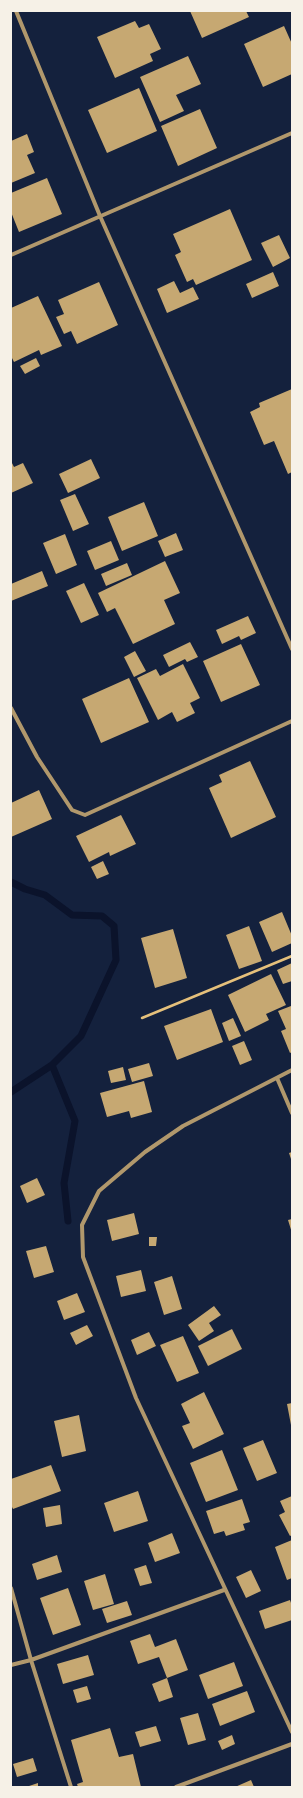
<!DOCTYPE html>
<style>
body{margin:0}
#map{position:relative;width:303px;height:1798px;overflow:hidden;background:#14213d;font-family:"Public Sans",sans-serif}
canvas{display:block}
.frame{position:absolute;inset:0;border:12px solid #f6f1e7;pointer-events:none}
</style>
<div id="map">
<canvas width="303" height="1798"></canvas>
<div class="frame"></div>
</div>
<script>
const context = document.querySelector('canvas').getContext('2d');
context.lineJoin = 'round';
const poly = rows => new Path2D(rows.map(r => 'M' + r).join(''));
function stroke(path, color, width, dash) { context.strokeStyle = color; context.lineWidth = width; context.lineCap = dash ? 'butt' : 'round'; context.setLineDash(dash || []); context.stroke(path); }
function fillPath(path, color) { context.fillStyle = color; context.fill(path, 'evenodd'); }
const stream = poly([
 [11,882,25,889,45,895,72,915,102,916,114,926,116,960,81,1036,52,1065,11,1092],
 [52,1065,75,1121,64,1183,68,1221]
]);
const building = poly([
 [190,11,246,11,249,17,202,38],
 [135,21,139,28,149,24,161,49,150,54,153,61,115,78,97,37],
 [284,26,292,44,292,74,263,87,244,44],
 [188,56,201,84,176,95,184,111,160,122,140,77],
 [139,88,157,131,107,153,88,110],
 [200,109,217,148,178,166,161,126],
 [27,134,34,152,27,155,35,173,11,183,11,141],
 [47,178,62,214,19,232,11,212,11,193],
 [230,209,252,260,196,285,193,279,187,282,175,255,181,252,173,234],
 [279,235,290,258,273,267,261,243],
 [273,272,279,286,252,298,246,284],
 [174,281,180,293,193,287,199,299,167,313,157,289],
 [99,282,118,325,77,344,71,331,64,334,56,317,64,314,58,300],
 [38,296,62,346,41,355,39,350,14,362,11,356,11,308],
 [36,358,40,366,25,374,20,366],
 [292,389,292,472,288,474,274,441,264,445,250,412,260,407,259,403],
 [91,459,100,478,68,493,59,474],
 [11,461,14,467,23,463,33,483,11,493],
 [75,494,89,524,73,531,60,500],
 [144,502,158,536,122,551,108,517],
 [176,533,183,550,165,557,158,541],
 [65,534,77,565,56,574,43,543],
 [111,541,119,560,95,570,87,551],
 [165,561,180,593,164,600,175,624,133,644,115,608,107,612,98,593],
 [127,563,132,575,106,586,101,574],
 [42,571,48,586,11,601,11,584],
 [84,583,99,615,81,623,66,591],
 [248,616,256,633,241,640,239,636,222,644,216,630],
 [190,642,198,657,187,662,185,659,169,667,163,655],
 [241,644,260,685,221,702,203,661],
 [135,651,146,671,134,677,124,657],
 [183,664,200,698,190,703,195,713,177,722,172,712,158,720,137,678,156,669,160,676],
 [129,678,149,722,101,743,82,699],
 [250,761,276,817,231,838,209,788,222,782,219,775],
 [39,790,52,819,11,837,11,803],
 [121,815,136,844,110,856,109,852,89,862,76,836],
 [103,861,109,874,97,879,91,867],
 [282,912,292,936,292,943,272,952,259,922],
 [249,926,262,961,239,969,226,935],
 [173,929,187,978,155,988,141,938],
 [292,963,292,981,283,984,277,970],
 [271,974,286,1005,266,1014,269,1020,245,1032,228,995],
 [291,1006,292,1052,290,1053,281,1031,286,1029,278,1011],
 [211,1009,223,1042,177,1060,164,1026],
 [233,1018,241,1036,229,1041,222,1023],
 [244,1041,252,1060,240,1065,232,1046],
 [149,1063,153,1076,132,1082,128,1069],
 [123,1067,126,1080,111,1083,108,1071],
 [144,1081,152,1112,131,1118,129,1111,107,1117,100,1093],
 [292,1152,292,1162,289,1153],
 [37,1178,45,1195,27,1203,20,1186],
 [134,1213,139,1234,112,1241,107,1220],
 [292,1219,292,1233,288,1220],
 [149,1237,157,1237,156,1246,149,1246],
 [46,1246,54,1272,34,1278,26,1251],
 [141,1270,146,1291,121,1297,116,1276],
 [172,1276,182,1309,164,1315,154,1282],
 [77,1293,85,1312,64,1320,57,1301],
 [214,1306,221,1315,209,1323,214,1331,199,1341,188,1325],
 [87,1325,93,1336,76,1345,70,1333],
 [232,1329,242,1349,208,1366,198,1346],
 [149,1332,156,1346,137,1355,131,1340],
 [183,1336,199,1373,177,1382,160,1345],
 [204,1392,224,1434,193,1449,182,1426,190,1423,181,1404],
 [292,1403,292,1425,291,1425,287,1404],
 [79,1415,86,1451,62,1457,54,1421],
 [263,1440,277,1473,257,1481,243,1448],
 [222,1450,238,1490,206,1502,190,1463],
 [51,1465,61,1491,13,1509,11,1505,11,1479],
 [138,1491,148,1521,114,1532,104,1503],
 [292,1496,292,1535,290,1536,279,1515,285,1512,280,1501],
 [242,1499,250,1522,243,1524,245,1530,226,1536,224,1531,214,1534,206,1511],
 [60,1505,62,1524,46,1527,43,1508],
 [172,1533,180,1553,155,1562,148,1543],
 [292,1540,292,1578,287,1580,275,1547],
 [57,1555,62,1572,37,1580,32,1564],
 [146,1565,152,1583,140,1586,134,1569],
 [251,1570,261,1591,246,1598,236,1577],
 [105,1574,114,1604,93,1610,84,1581],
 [68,1588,81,1625,53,1635,40,1598],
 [290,1600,292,1606,292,1620,265,1629,259,1611],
 [127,1601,132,1615,107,1623,102,1609],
 [150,1634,155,1647,176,1639,188,1670,167,1678,159,1657,138,1664,130,1641],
 [88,1655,94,1675,63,1684,57,1664],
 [234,1662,243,1686,208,1699,199,1675],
 [167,1678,173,1697,159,1702,152,1684],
 [87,1686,91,1699,77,1703,73,1690],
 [247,1691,255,1712,220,1726,212,1704],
 [198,1713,206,1740,188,1745,180,1718],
 [156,1726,161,1741,140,1747,135,1732],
 [110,1728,119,1757,133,1754,141,1787,78,1787,77,1784,83,1782,71,1740],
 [232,1735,235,1744,222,1750,218,1741],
 [33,1758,37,1771,17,1777,13,1764],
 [251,1780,254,1787,235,1787],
 [38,1783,38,1787,26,1787]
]);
const path = poly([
 [142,1018,292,956]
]);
const minor = poly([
 [16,11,100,216,292,649],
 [11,255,292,133],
 [11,708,37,757,72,810,85,815,292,721],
 [292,1070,183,1126,145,1152,99,1191,82,1225,83,1257,136,1398,292,1732],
 [277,1078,292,1113],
 [11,1588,31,1660,71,1787],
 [11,1665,31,1660,224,1590],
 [176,1787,292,1744]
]);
stroke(stream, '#0b132b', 7);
fillPath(building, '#c6a872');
stroke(path, '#e5c07b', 2.5);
stroke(minor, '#b1986c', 4);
</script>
